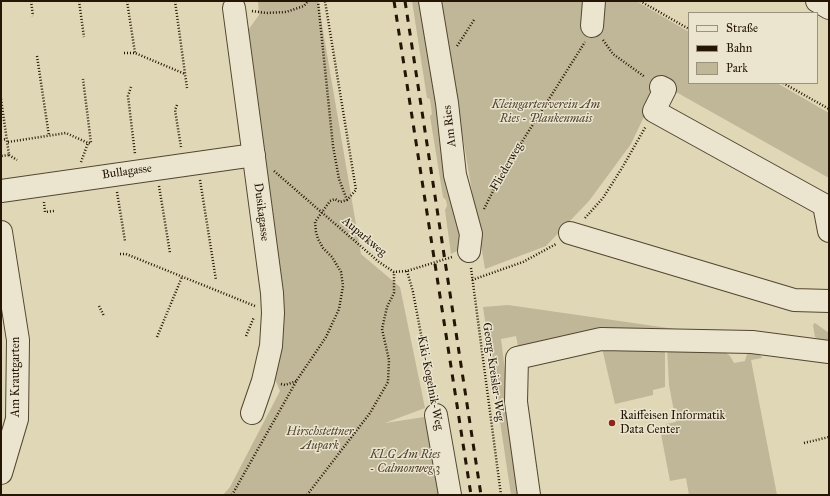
<!DOCTYPE html>
<meta charset="utf-8">
<style>
body{margin:0}
#map{position:relative;width:830px;height:496px;overflow:hidden;background:#e0d7b6;font-family:"IM FELL Great Primer",serif}
canvas{display:block}
.frame{position:absolute;inset:0;border:2px solid #241504;pointer-events:none}
.legend{position:absolute;left:688px;top:12px;width:130px;height:72px;box-sizing:border-box;background:#ebe5d0;border:1px solid #9b927e;margin:0;padding:5px 7px;list-style:none;font-size:12px;color:#241504}
.legend li{display:flex;align-items:center;gap:8px;height:20px}
.legend b{width:20px;border:1px solid #9b927e}
</style>
<div id="map">
<canvas width="830" height="496"></canvas>
<div class="frame"></div>
<ul class="legend">
<li><b style="height:5px;background:#ebe5d0"></b>Straße</li>
<li><b style="height:5px;background:#241504"></b>Bahn</li>
<li><b style="height:11px;background:#c0b698"></b>Park</li>
</ul>
</div>
<script>
const context = document.querySelector('canvas').getContext('2d');
context.lineJoin = 'round';
function fillPath(path, color) { context.fillStyle = color; context.fill(path, 'evenodd'); }
const poly = rows => new Path2D(rows.map(r => 'M' + r).join(''));
function stroke(path, color, width, dash) { context.strokeStyle = color; context.lineWidth = width; context.lineCap = dash ? 'butt' : 'round'; context.setLineDash(dash || []); context.stroke(path); }
function label(font, color, halo, rows, align = 'center') {
  context.font = font + ' "IM FELL Great Primer",serif'; context.lineWidth = 3; context.setLineDash([]); context.textBaseline = 'middle'; context.strokeStyle = halo; context.fillStyle = color; for (const [text, x, y, turn = 0] of rows) {
    context.save(); context.translate(x, y); context.rotate((+turn || 0) * Math.PI / 180); context.textAlign = isNaN(turn) ? turn : align; if (halo) context.strokeText(text, 0, 0); context.fillText(text, 0, 0); context.restore();
  }
}
const green = poly([
 [258,1,318,1,361,254,400,287,425,408,385,423,431,416,444,495,223,495,230,487,280,391,275,379,281,352,284,298,246,33,259,15],
 [412,1,426,1,463,229,459,250,451,254,445,210,447,206,446,200,443,197,430,116,432,114,430,99,427,98],
 [440,1,636,1,689,32,689,83,777,83,829,113,829,178,660,83,631,144,589,201,546,246,485,269],
 [508,305,696,332,519,347,518,346,516,336,501,339,512,427,523,495,511,495,483,307],
 [815,323,829,333,829,348,824,342,815,337,813,325],
 [665,347,665,387,653,390,653,395,615,404,602,348],
 [667,347,723,350,730,356,734,363,745,361,747,354,757,350,762,358,751,360,777,495,689,495,686,478,670,481,660,429,666,429,666,424,676,422,669,385]
]);
const path = poly([
 [31,1,33,16],
 [79,1,84,37],
 [127,1,135,53],
 [175,1,187,88],
 [318,1,333,146,339,179,347,200],
 [640,1,689,29],
 [252,11,266,13,286,12,304,6,308,1],
 [603,40,613,54,645,77],
 [457,46,474,20],
 [124,53,135,53,185,74],
 [37,56,49,136],
 [783,83,829,109],
 [131,87,128,96,135,154],
 [1,99,9,155,1,156],
 [177,105,175,110,181,147],
 [1,140,7,139],
 [8,142,66,133,88,143],
 [9,155,17,160],
 [81,162,88,143,91,143,83,79],
 [274,171,379,262,394,272,407,271,452,257],
 [200,180,216,280],
 [159,186,170,253],
 [117,192,125,241],
 [44,202,45,212,54,211],
 [484,209,501,175,585,42],
 [585,218,603,198,622,168,646,126],
 [120,254,126,254,255,306],
 [471,268,501,495],
 [407,271,413,292,433,398],
 [472,280,523,262,556,244],
 [99,306,104,316],
 [246,336,254,317],
 [157,337,182,277],
 [281,384,285,385,297,381],
 [804,443,829,437],
 [232,495,297,380,326,337,339,309,343,286,341,272,332,257,323,248,318,239,316,232,315,222,330,201,335,199,340,202,347,200,356,190,325,1],
 [307,495,370,413,388,382,389,360,382,329,387,307,394,293,394,272]
]);
const minor = poly([
 [430,1,447,103,455,175,471,234,469,251],
 [817,1,829,8],
 [234,8,255,165,272,293,273,313,271,346,263,381,252,413],
 [592,26,594,1],
 [661,87,665,89,654,111,824,205,829,231],
 [1,191,254,155],
 [1,232,18,340,17,419,1,473],
 [570,233,794,300,829,301],
 [436,415,450,495],
 [529,495,516,402,517,358,601,339,752,342,829,352]
]);
const rail = poly([
 [394,1,471,495],
 [405,1,481,495]
]);
const markers = [
 [612,423,4,"#8f2418"]
];
const parkNames = [
 ["Kleingartenverein Am",546,105],
 ["Ries - Plankenmais",546,119],
 ["Hirschstettner",320,432],
 ["Aupark",320,446],
 ["KLG Am Ries",405,455],
 ["- Calmonweg 3",405,469]
];
const streetNames = [
 ["Am Ries",450,126,-97],
 ["Fliederweg",507,167,-60],
 ["Bullagasse",127,172,-8],
 ["Dusikagasse",261,212,83],
 ["Auparkweg",364,237,40],
 ["Georg-Kreisler-Weg",493,372,82],
 ["Am Krautgarten",16,377,-90],
 ["Kiki-Kogelnik-Weg",430,383,79]
];
const poiNames = [
 ["Raiffeisen Informatik",620,416],
 ["Data Center",620,430]
];
fillPath(green, '#c0b698');
stroke(minor, '#534630', 24);
stroke(path, '#241504', 2.5, [1, 2]);
stroke(minor, '#ebe5d0', 22);
stroke(rail, '#241504', 3, [7, 7]);
for (const [x, y, r, color] of markers) { const dot = new Path2D(); dot.arc(x, y, r, 0, 2 * Math.PI); context.fillStyle = color; context.fill(dot); stroke(dot, '#ebe5d0', 1.5); }
label('italic 12px', '#534530', '#ebe5d0', parkNames);
label('12px', '#241504', '#ebe5d0', streetNames);
label('12px', '#241504', '#ebe5d0', poiNames, 'left');
</script>
